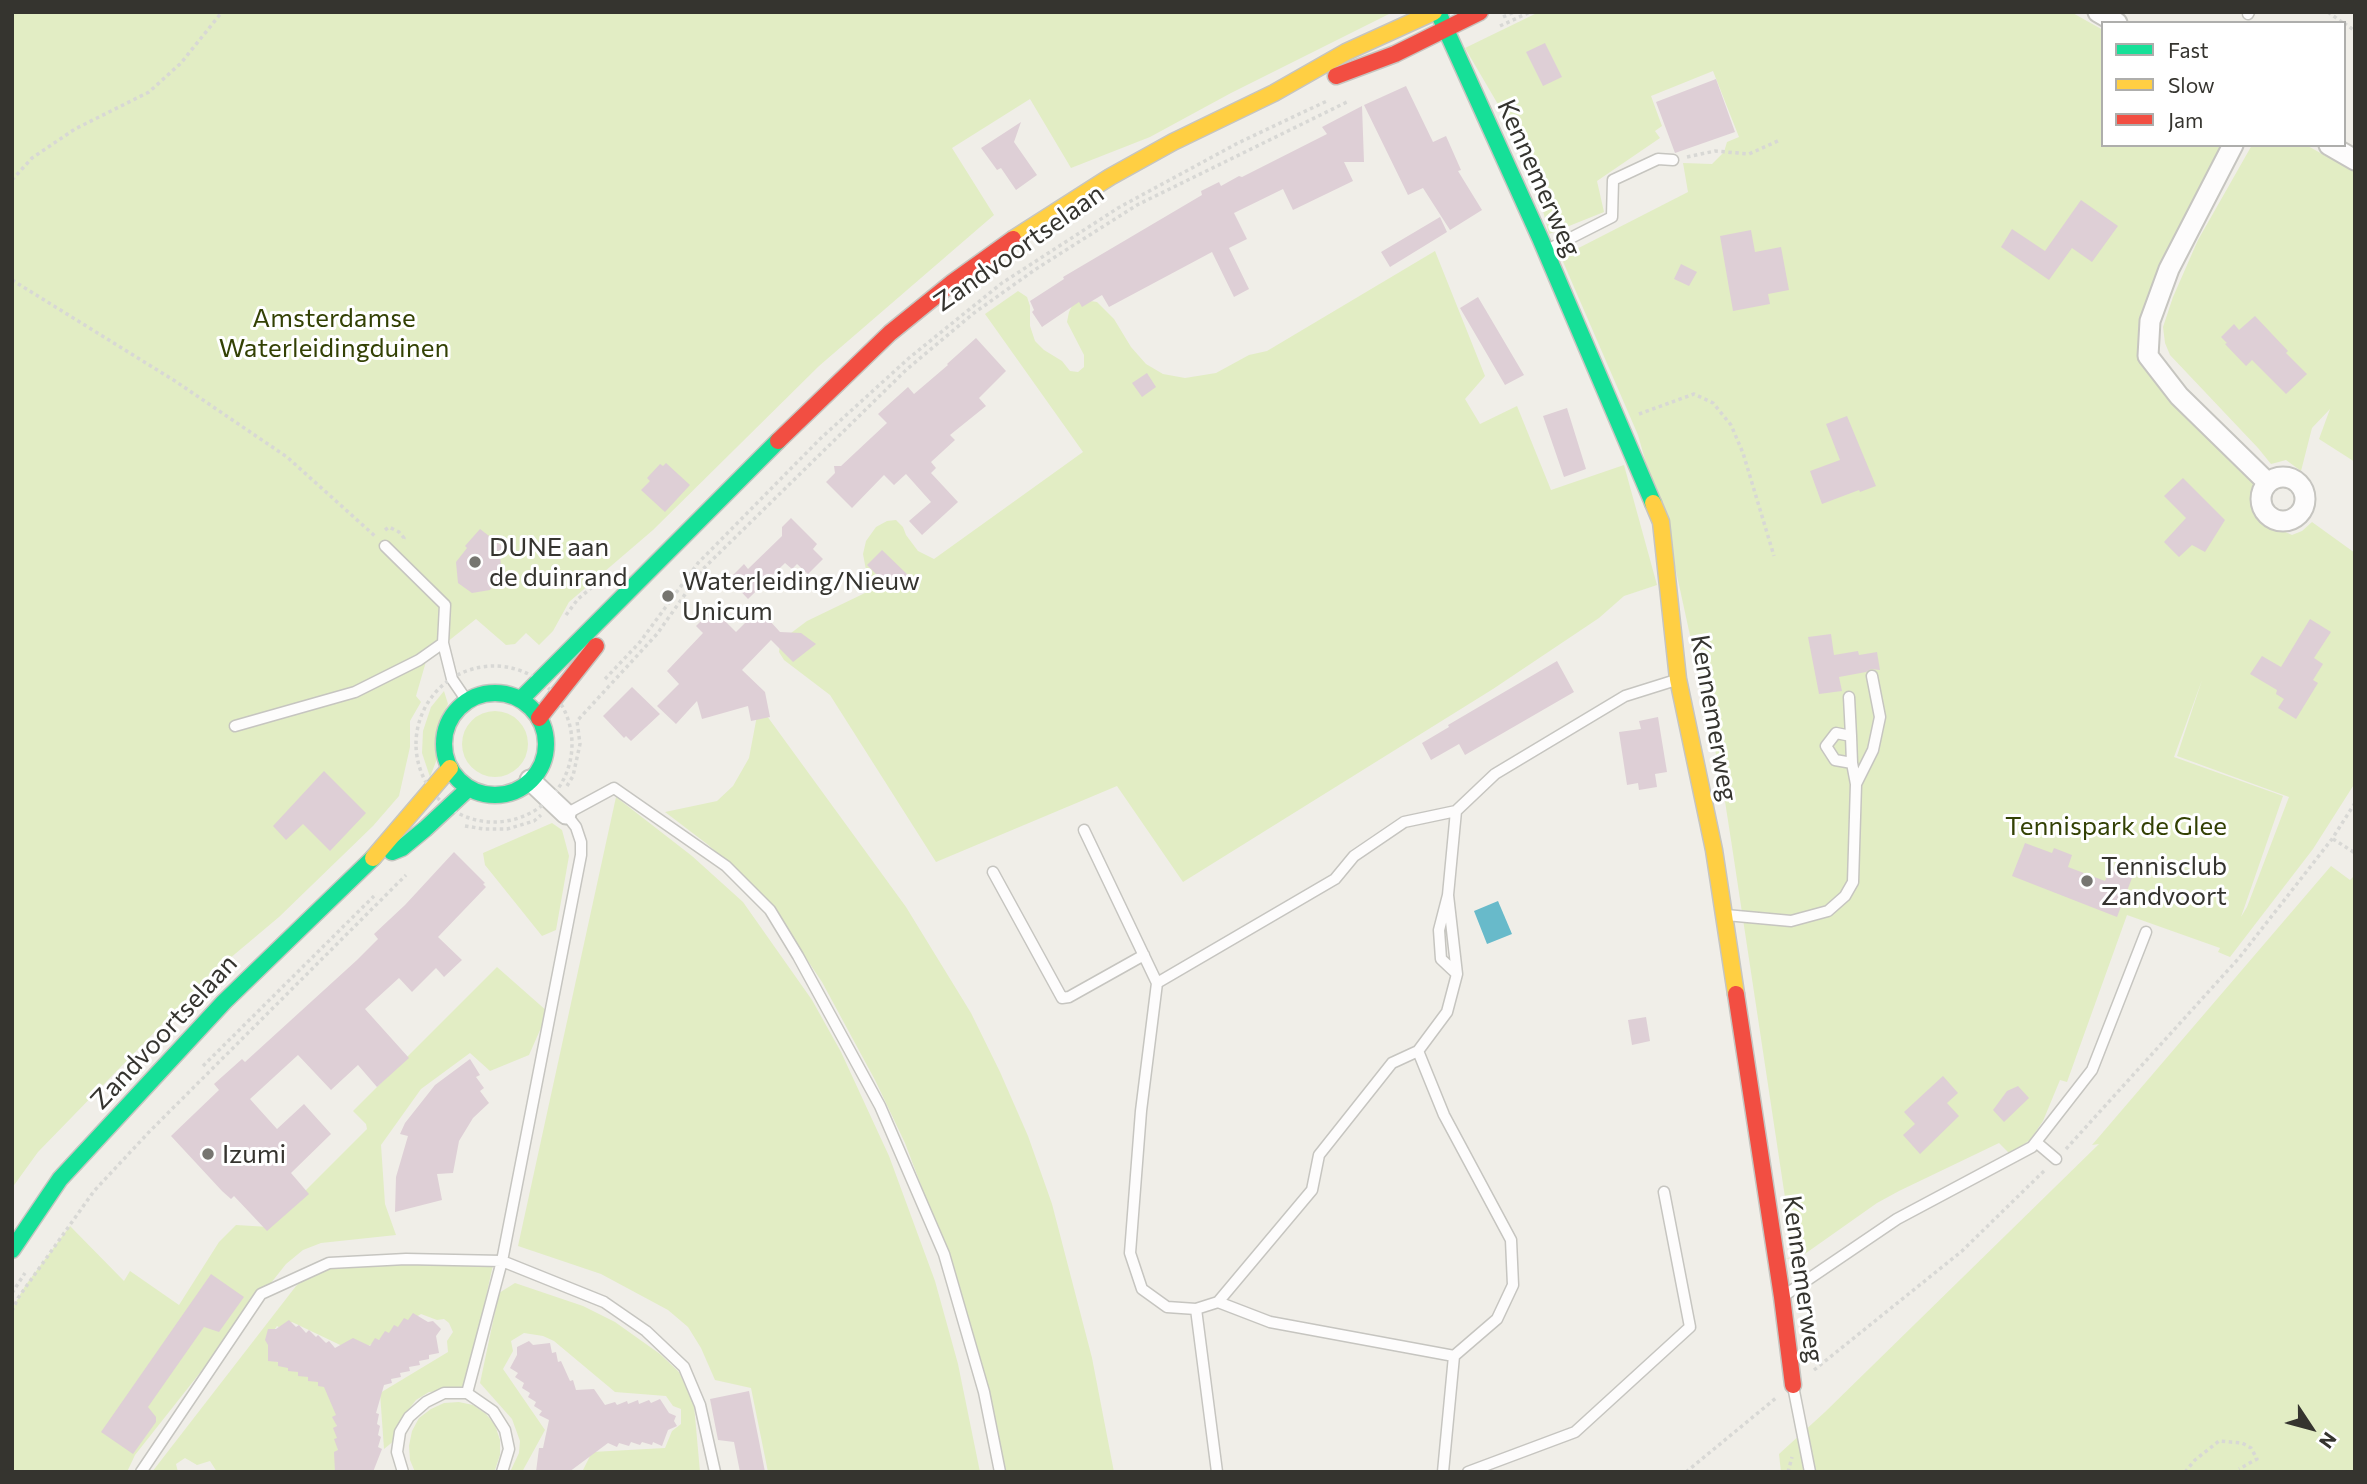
<!DOCTYPE html>
<style>
body{margin:0}
#map{position:relative;width:2367px;height:1484px;overflow:hidden;background:#f0eee8;font-family:Commissioner,sans-serif}
canvas{display:block}
.frame{position:absolute;inset:0;border:14px solid #35342f;pointer-events:none}
.legend{position:absolute;left:2101px;top:21px;width:245px;height:126px;box-sizing:border-box;background:#fff;border:2px solid #aeaeac;margin:0;padding:9px 12px;list-style:none;font-size:21px;color:#35342f}
.legend li{display:flex;align-items:center;gap:14px;height:35px}
.legend b{width:35px;border:2px solid #aeaeac}
.north{position:absolute;left:2276px;top:1393px;width:70px;height:70px;-webkit-text-stroke:5px #fff;paint-order:stroke;rotate:126deg;font-size:19px;font-weight:700;line-height:28px;text-align:center;color:#35342f}
.north::after{content:'';display:block;margin:auto;width:24px;height:32px;background:#35342f;clip-path:polygon(50% 0,100% 100%,50% 72%,0 100%)}
</style>
<div id="map">
<canvas width="2367" height="1484"></canvas>
<div class="frame"></div>
<ul class="legend">
<li><b style="height:9px;background:#16e098"></b>Fast</li>
<li><b style="height:9px;background:#ffcf43"></b>Slow</li>
<li><b style="height:9px;background:#f24e42"></b>Jam</li>
</ul>
<div class="north">N</div>
</div>
<script>
const context = document.querySelector('canvas').getContext('2d');
context.lineJoin = 'round';
function fillPath(path, color) { context.fillStyle = color; context.fill(path, 'evenodd'); }
const poly = rows => new Path2D(rows.map(r => 'M' + r).join(''));
function stroke(path, color, width, dash) { context.strokeStyle = color; context.lineWidth = width; context.lineCap = dash ? 'butt' : 'round'; context.setLineDash(dash || []); context.stroke(path); }
function label(font, color, halo, rows, align = 'center') {
  context.font = font + ' Commissioner,sans-serif'; context.lineWidth = 6; context.setLineDash([]); context.textBaseline = 'middle'; context.strokeStyle = halo; context.fillStyle = color; for (const [text, x, y, turn = 0] of rows) {
    context.save(); context.translate(x, y); context.rotate((+turn || 0) * Math.PI / 180); context.textAlign = isNaN(turn) ? turn : align; if (halo) context.strokeText(text, 0, 0); context.fillText(text, 0, 0); context.restore();
  }
}
const green = poly([
 [12,12,1393,12,1231,93,1150,137,1071,168,1030,99,952,148,994,215,819,366,653,530,569,602,553,631,539,645,526,633,515,644,506,645,476,619,427,658,416,696,421,702,410,721,410,747,399,796,373,826,279,917,210,975,38,1152,12,1188],
 [1539,12,2071,12,2103,30,2103,145,2228,145,2200,197,2149,351,2257,483,2251,491,2253,502,2268,524,2292,535,2302,531,2312,522,2355,553,2355,783,2313,849,2230,957,2218,952,2220,948,2127,915,2067,1082,2060,1080,2043,1121,2030,1140,2010,1154,1999,1143,1899,1191,1877,1203,1799,1258,1784,1259,1794,1257,1733,853,1722,782,1674,562,1638,435,1561,257,1688,192,1683,163,1712,164,1724,152,1727,142,1739,137,1713,71,1651,96,1662,126,1655,131,1660,138,1597,181,1604,212,1549,234,1532,169,1506,118,1465,48],
 [2202,680,2177,756,2289,797,2247,907,2241,917,2283,796,2174,757],
 [2252,145,2306,145,2355,172,2355,462,2319,439,2330,409,2312,428,2301,471,2286,460,2271,464,2258,448,2170,355,2165,343,2163,327,2173,297,2198,240],
 [1435,251,1485,376,1465,399,1480,424,1517,406,1551,490,1624,465,1657,585,1624,596,1599,618,1493,689,1183,882,1117,786,936,862,830,695,784,660,779,652,780,644,787,636,807,621,865,593,869,586,863,554,866,541,876,527,887,521,896,520,903,527,906,535,918,551,934,559,1083,452,985,314,1018,291,1027,297,1030,306,1030,326,1035,341,1044,350,1062,361,1070,371,1078,372,1084,367,1084,355,1067,322,1069,312,1073,304,1084,300,1097,302,1114,319,1131,347,1146,364,1163,374,1185,378,1216,373,1249,355,1267,351],
 [444,691,448,704,437,730,437,759,430,777,422,753,423,731,431,707],
 [759,705,906,907,971,1013,1000,1072,1028,1136,1052,1204,1092,1358,1114,1472,1001,1472,962,1309,930,1209,905,1143,875,1080,822,982,791,936,735,869,707,844,665,812,717,801,733,786,749,758],
 '462 744a33 33 0 1 1 66 0a33 33 0 1 1-66 0Z',
 [616,797,692,856,743,902,812,1000,841,1052,889,1156,935,1281,958,1364,980,1472,768,1472,751,1388,715,1380,701,1348,688,1327,668,1310,601,1274,518,1246],
 [552,823,562,830,569,856,556,930,542,936,485,865,483,853],
 [2331,866,2350,880,2355,875,2355,1472,1781,1472,1779,1454,1825,1412,2099,1144,2092,1145],
 [497,967,548,1012,529,1055,490,1071,470,1053,421,1089,381,1145,385,1204,396,1235,321,1243,303,1250,286,1264,135,1455,127,1472,12,1472,12,1309,25,1286,70,1226,124,1281,130,1271,179,1305,219,1242,236,1225,269,1227,367,1129,366,1124,353,1111],
 [342,1261,493,1265,466,1389,429,1392,416,1400,402,1418,395,1440,384,1449,380,1393,448,1352,447,1341,453,1332,449,1323,444,1319,437,1320,421,1314,357,1353,292,1322,282,1329,277,1326,266,1341,275,1348,273,1360,335,1390,339,1472,217,1472,210,1461,197,1465,185,1458,176,1464,178,1472,152,1472,296,1286,314,1271],
 [515,1283,583,1306,615,1322,660,1354,679,1372,694,1405,700,1472,582,1472,592,1452,665,1448,672,1431,681,1424,681,1409,673,1406,666,1396,615,1392,554,1341,543,1336,524,1333,511,1341,513,1351,503,1369,545,1430,522,1472,510,1472,519,1453,520,1441,512,1419,480,1383,499,1293],
 [459,1402,473,1405,486,1414,495,1425,500,1440,500,1455,495,1470,415,1472,410,1460,409,1446,412,1431,419,1418,431,1409,444,1403]
]);
const water = poly([
 [1498,901,1512,934,1487,944,1474,911]
]);
const building = poly([
 [1545,43,1562,77,1543,86,1526,52],
 [1716,79,1735,132,1675,153,1656,102],
 [1406,86,1433,142,1446,136,1461,170,1458,171,1482,210,1450,230,1423,188,1408,195,1364,105],
 [1362,106,1364,162,1344,162,1353,181,1293,210,1283,189,1234,213,1247,239,1229,248,1249,289,1234,297,1212,252,1109,307,1102,295,1082,307,1079,302,1042,327,1032,312,1034,310,1030,301,1064,279,1063,277,1202,195,1201,191,1219,182,1221,186,1239,176,1242,177,1327,134,1322,127],
 [1021,122,1014,142,1037,175,1016,190,1001,168,997,170,981,148],
 [2081,200,2118,226,2092,262,2072,248,2049,280,2001,247,2012,229,2045,251],
 [1440,217,1447,232,1390,267,1381,252],
 [1751,230,1755,252,1781,247,1789,290,1768,294,1770,304,1733,311,1720,236],
 [1681,264,1697,272,1689,286,1674,279],
 [1478,297,1524,375,1505,385,1460,308],
 [2255,316,2288,351,2286,353,2307,374,2286,394,2252,360,2246,366,2225,344,2227,343,2221,337,2234,324,2239,330],
 [976,338,1006,371,979,398,986,406,950,435,955,440,931,462,936,468,931,473,958,502,922,535,909,521,931,502,906,474,894,485,884,475,852,508,826,482,835,473,834,466,841,466,887,423,878,414,908,387,914,394,948,365,947,364],
 [1147,373,1156,387,1142,397,1132,383],
 [1567,408,1586,469,1564,477,1543,416],
 [1847,416,1876,486,1860,492,1859,490,1822,504,1810,471,1840,460,1826,424],
 [666,463,690,485,665,512,641,490,650,481,647,478,660,464,663,466],
 [2183,478,2225,520,2205,552,2192,545,2179,557,2164,542,2186,518,2164,496],
 [791,518,817,544,813,549,823,559,808,574,797,564,792,569,785,563,748,599,729,579,744,564,748,569,782,536,782,527],
 [480,529,506,549,500,556,502,575,490,590,472,593,458,583,456,562,467,548,465,546],
 [882,550,910,577,892,590,867,565],
 [713,609,736,632,759,609,780,632,801,633,816,644,793,662,771,640,742,670,765,692,770,717,751,721,748,706,702,719,697,701,676,724,657,706,679,684,667,671,703,633,696,626],
 [2310,619,2331,632,2314,658,2323,664,2313,680,2318,683,2296,719,2278,708,2284,699,2276,694,2277,690,2250,674,2262,656,2281,667],
 [1831,634,1834,655,1858,651,1859,655,1877,652,1880,670,1871,669,1866,672,1839,677,1842,691,1819,694,1808,637],
 [1557,661,1574,692,1465,755,1459,744,1431,760,1422,743,1449,727,1448,725],
 [632,687,660,714,631,741,626,736,624,738,603,716],
 [1658,717,1667,772,1655,774,1657,787,1639,790,1638,783,1627,785,1619,732,1641,729,1639,721],
 [324,771,366,813,330,851,303,824,286,840,273,826],
 [2025,843,2052,853,2054,848,2072,855,2068,867,2105,881,2110,869,2132,878,2117,917,2012,876],
 [454,852,485,883,483,884,486,887,438,937,462,960,444,977,436,968,412,992,399,978,365,1009,409,1058,377,1087,358,1065,331,1090,298,1055,250,1099,277,1129,304,1104,331,1134,291,1173,309,1194,267,1231,234,1196,231,1199,222,1191,171,1136,219,1090,214,1084,242,1059,245,1062,357,960,378,939,374,934,405,905],
 [1646,1017,1650,1041,1632,1045,1628,1020],
 [470,1059,480,1075,476,1077,484,1088,480,1091,489,1103,473,1118,459,1141,453,1173,437,1174,442,1200,395,1212,396,1177,408,1136,400,1134,405,1123,435,1085],
 [1943,1076,1958,1093,1947,1103,1959,1116,1920,1154,1903,1135,1915,1124,1904,1112],
 [2018,1086,2029,1098,2004,1122,1993,1110,2007,1091],
 [211,1274,244,1297,219,1332,204,1327,148,1407,156,1417,156,1422,133,1454,101,1432],
 [413,1313,428,1322,433,1321,441,1329,436,1336,439,1353,429,1355,429,1359,419,1361,420,1365,409,1367,410,1371,400,1373,401,1377,391,1379,392,1383,384,1385,376,1413,379,1414,377,1424,380,1426,378,1435,381,1437,378,1447,382,1449,373,1472,335,1472,334,1452,338,1450,334,1439,337,1438,333,1428,337,1426,332,1417,336,1415,324,1387,318,1386,318,1382,308,1381,308,1377,298,1376,298,1372,288,1371,288,1368,278,1366,278,1362,268,1361,268,1345,265,1340,268,1329,276,1329,289,1320,296,1327,299,1325,306,1333,309,1330,316,1337,318,1335,326,1343,329,1341,335,1348,353,1338,370,1346,375,1338,379,1340,385,1331,389,1333,394,1325,398,1327,404,1318,408,1320],
 [529,1341,533,1345,550,1343,552,1353,556,1352,558,1362,561,1361,570,1381,573,1380,576,1390,594,1389,605,1405,615,1402,617,1405,627,1401,628,1404,638,1400,639,1404,649,1400,651,1403,660,1399,669,1413,676,1416,674,1421,677,1426,668,1430,662,1446,653,1442,652,1445,642,1442,640,1445,631,1442,629,1446,619,1443,617,1447,608,1443,569,1472,536,1472,539,1448,543,1448,549,1420,539,1415,542,1411,534,1406,536,1402,528,1397,530,1393,522,1388,524,1383,515,1377,518,1373,510,1368,517,1355,517,1347],
 [749,1391,759,1441,765,1472,740,1472,734,1442,718,1440,710,1399]
]);
const path = poly([
 [2328,12,2343,23],
 [1503,17,1514,12],
 [2344,23,2355,31],
 [1500,26,1530,12],
 [1687,157,1715,151,1749,154,1780,140],
 [12,180,32,158,75,129,149,92,181,63,222,12],
 [12,280,175,381,287,457,376,537],
 [1639,414,1694,394,1713,403,1731,425,1743,453,1774,556],
 [385,530,389,527,399,532,404,538,402,541],
 [566,615,578,599,597,583],
 '416 744a78 78 0 1 1 156 0a78 78 0 1 1-156 0Z',
 [605,679,640,642,698,563,821,438,909,358,1002,283,1118,208,1238,143,1329,100],
 [567,786,573,776,580,744,577,721,657,634,703,569,906,370,974,313,1036,269,1137,205,1349,101],
 [465,826,484,829,507,829,534,821,541,815],
 [2333,839,2355,853],
 [203,1066,374,896],
 [2066,1149,2239,958,2332,839,2355,803],
 [12,1293,25,1273],
 [12,1311,18,1298,94,1191,150,1131,406,875],
 [1814,1370,1962,1251,2046,1169],
 [1686,1472,1776,1398],
 [1788,1472,1792,1457],
 [2185,1472,2195,1460,2219,1441,2242,1443,2251,1448,2257,1459,2239,1469]
]);
const lane = poly([
 [2248,14,2249,12],
 [1547,250,1612,217,1613,180,1658,159,1673,160],
 [385,546,445,605,443,643,452,679,467,701],
 [1849,697,1851,736,1836,733,1826,746,1835,760,1852,763],
 [235,726,355,692,419,660,443,643],
 [1851,736,1852,763,1856,784,1873,750,1880,717,1872,676],
 [1456,811,1448,895,1439,930,1441,959,1457,974],
 [1084,830,1157,983,1141,1111,1130,1253,1142,1289,1167,1307,1196,1309,1218,1302,1270,1322,1454,1356],
 [993,872,1062,998,1069,997,1144,955],
 [1726,915,1791,921,1828,911,1845,896,1853,882,1856,784],
 [1157,983,1335,879,1354,856,1404,822,1456,811,1495,774,1625,696,1676,680],
 [1418,1051,1444,1115,1511,1240,1513,1285,1497,1319,1454,1356,1443,1472],
 [2036,1142,2056,1159],
 [1785,1295,1897,1219,2032,1147,2092,1070,2146,932],
 [1218,1302,1312,1190,1319,1155,1392,1063,1418,1051,1447,1012,1457,974,1448,895],
 [1196,1309,1217,1472],
 [1793,1386,1810,1472],
 [467,1393,502,1261,581,855,581,842,576,827,566,814,614,788,726,866,770,910,798,956,880,1106,944,1254,984,1392,1000,1472],
 [141,1472,261,1294,329,1263,406,1259,502,1261,604,1302,646,1331,684,1367,700,1405,715,1472],
 [403,1472,397,1452,400,1432,409,1417,426,1402,444,1393,467,1393,493,1411,505,1430,509,1449,502,1472],
 [1468,1472,1575,1432,1690,1327,1664,1192]
]);
const street = poly([
 [2098,12,2117,23],
 [2233,145,2169,269,2150,321,2148,356,2179,396,2267,482],
 [2329,145,2355,160],
 '2261 499a22 22 0 1 1 44 0a22 22 0 1 1-44 0Z',
 [530,780,566,814]
]);
const fast = poly([
 [1438,12,1540,238,1653,503],
 '444 744a51 51 0 1 1 102 0a51 51 0 1 1-102 0Z',
 [521,699,778,441],
 [392,852,402,848,425,829,469,788],
 [12,1250,60,1179,224,1002,373,858]
]);
const slow = poly([
 [1013,239,1110,177,1173,142,1274,93,1346,52,1434,12],
 [1653,503,1661,522,1678,679,1714,850,1736,994],
 [373,858,450,768]
]);
const jam = poly([
 [1336,76,1395,54,1480,12],
 [778,441,890,333,953,282,1013,239],
 [539,718,596,646],
 [1736,994,1782,1297,1793,1385]
]);
const markers = [
 [475,562,7,"#767570"],
 [668,596,7,"#767570"],
 [2087,881,7,"#767570"],
 [208,1154,7,"#767570"]
];
const streetNames = [
 ["Kennemerweg",1539,178,66],
 ["Zandvoortselaan",1019,248,-35],
 ["Kennemerweg",1714,718,80],
 ["Zandvoortselaan",164,1032,-47],
 ["Kennemerweg",1803,1279,82]
];
const parkNames = [
 ["Amsterdamse",334,318],
 ["Waterleidingduinen",334,348],
 ["Tennispark de Glee",2116,826]
];
const poiNames = [
 ["DUNE aan",489,547],
 ["de duinrand",489,577],
 ["Waterleiding/Nieuw",682,581],
 ["Unicum",682,611],
 ["Tennisclub",2101,866],
 ["Zandvoort",2101,896],
 ["Izumi",222,1154]
];
fillPath(green, '#e2edc4');
fillPath(water, '#68baca');
fillPath(building, '#decfd6');
stroke(lane, '#c6c5c0', 13);
stroke(street, '#c6c5c0', 23);
stroke(fast, '#c6c5c0', 19);
stroke(slow, '#c6c5c0', 19);
stroke(jam, '#c6c5c0', 19);
stroke(path, '#d8d8d5', 3.5, [3.5, 3.5]);
stroke(lane, '#fdfcfc', 10);
stroke(street, '#fdfcfc', 19);
stroke(fast, '#16e098', 16);
stroke(slow, '#ffcf43', 16);
stroke(jam, '#f24e42', 16);
for (const [x, y, r, color] of markers) { const dot = new Path2D(); dot.arc(x, y, r, 0, 2 * Math.PI); context.fillStyle = color; context.fill(dot); stroke(dot, '#fff', 2.5); }
label('26px', '#35342f', '#fff', streetNames);
label('26px', '#334104', '#fff', parkNames);
label('26px', '#35342f', '#fff', poiNames, 'left');
</script>
